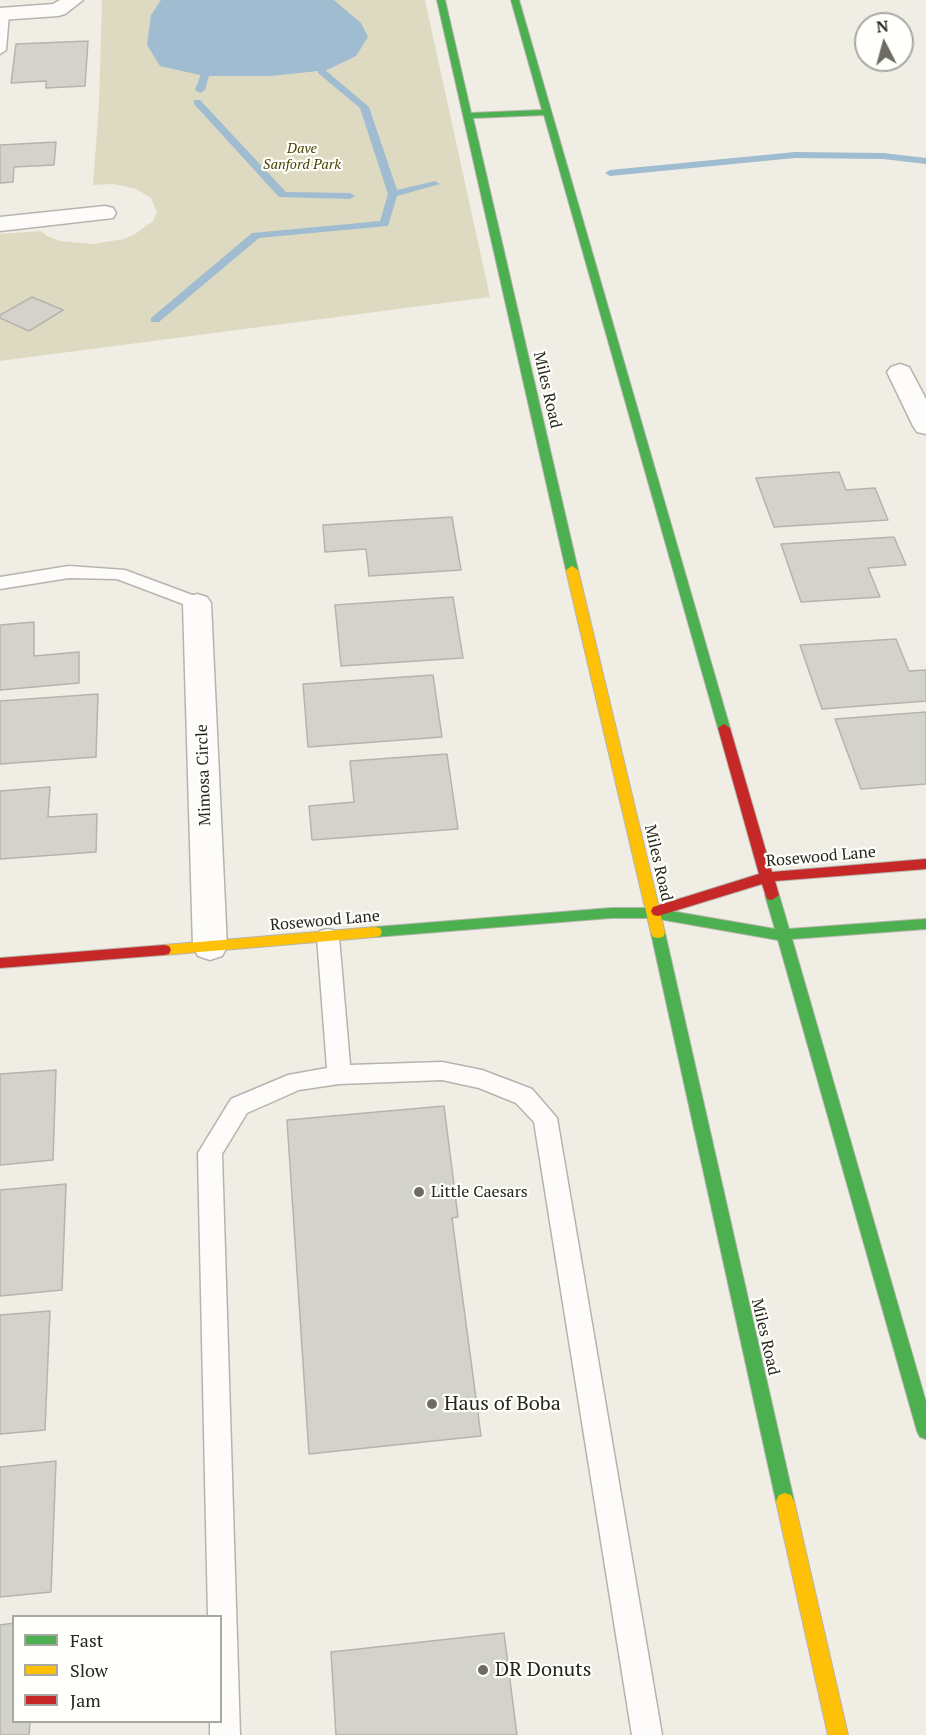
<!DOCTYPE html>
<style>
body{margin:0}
#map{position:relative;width:926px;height:1735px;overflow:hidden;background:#f0eee4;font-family:"PT Serif",serif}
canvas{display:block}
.legend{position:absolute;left:12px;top:1615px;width:210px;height:108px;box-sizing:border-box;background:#fffffb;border:2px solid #a8a8a3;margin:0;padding:8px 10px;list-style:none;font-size:18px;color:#26251e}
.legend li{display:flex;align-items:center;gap:12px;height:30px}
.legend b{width:30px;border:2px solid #a8a8a3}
.north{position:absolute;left:854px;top:12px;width:60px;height:60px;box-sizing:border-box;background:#fffffb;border:2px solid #a8a8a3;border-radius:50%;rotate:354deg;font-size:16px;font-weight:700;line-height:24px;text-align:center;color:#26251e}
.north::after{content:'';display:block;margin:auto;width:21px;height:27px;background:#6d6b63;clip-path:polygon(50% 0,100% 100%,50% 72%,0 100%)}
</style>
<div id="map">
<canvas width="926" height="1735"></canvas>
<ul class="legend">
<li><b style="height:8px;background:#4caf50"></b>Fast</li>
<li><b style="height:8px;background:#ffc107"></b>Slow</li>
<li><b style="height:8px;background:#c62828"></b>Jam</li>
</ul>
<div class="north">N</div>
</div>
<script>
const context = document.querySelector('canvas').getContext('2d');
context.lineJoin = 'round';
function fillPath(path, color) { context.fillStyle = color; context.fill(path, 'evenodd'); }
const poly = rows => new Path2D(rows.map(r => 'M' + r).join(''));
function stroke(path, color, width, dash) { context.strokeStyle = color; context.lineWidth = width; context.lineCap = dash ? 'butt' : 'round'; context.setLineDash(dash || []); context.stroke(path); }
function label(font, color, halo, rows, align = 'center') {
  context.font = font + ' "PT Serif",serif'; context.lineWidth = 4.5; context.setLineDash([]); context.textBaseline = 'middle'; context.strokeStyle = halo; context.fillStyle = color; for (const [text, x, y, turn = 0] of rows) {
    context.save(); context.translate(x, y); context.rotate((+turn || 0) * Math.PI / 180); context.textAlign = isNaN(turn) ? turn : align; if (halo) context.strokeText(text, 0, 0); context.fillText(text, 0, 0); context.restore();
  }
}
const green = poly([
 [102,0,425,0,490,297,0,361,0,234,41,231,47,236,60,241,93,244,124,239,135,234,153,221,157,212,151,198,136,189,113,184,93,185,99,103]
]);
const water = poly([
 [161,0,334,0,361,23,368,37,356,56,327,70,271,76,204,76,160,66,147,45,151,15]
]);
const stream = poly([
 [318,69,324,69,369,107,397,190,435,181,440,184,397,196,388,226,259,238,159,322,151,322,151,318,252,233,380,221,388,194,360,108,318,73,318,69],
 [201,74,209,76,205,90,200,93,195,90,201,74],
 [194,100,200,100,286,192,350,193,355,196,350,199,279,197,194,104,194,100],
 [795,152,883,153,926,158,926,164,883,159,795,158,610,176,605,173,610,170,795,152]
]);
const building = poly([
 [88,41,85,86,46,88,46,81,11,83,16,44,88,41],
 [56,142,54,165,14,167,13,182,0,183,0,145,56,142],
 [32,297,63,310,29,331,0,318,0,315,32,297],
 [839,472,846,490,875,488,888,520,774,527,756,478,839,472],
 [452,517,461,570,369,576,366,549,325,552,323,525,452,517],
 [894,537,906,565,868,568,880,597,801,602,781,544,894,537],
 [453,597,463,658,341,666,335,605,453,597],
 [34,622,34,656,79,652,79,683,0,690,0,625,34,622],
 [896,639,909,671,926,670,926,701,822,709,800,645,896,639],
 [433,675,442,737,308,747,303,684,433,675],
 [98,694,96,757,0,764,0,701,98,694],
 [926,712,926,784,861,789,835,719,926,712],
 [447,754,458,829,312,840,309,806,354,802,350,761,447,754],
 [50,787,48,817,97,814,96,852,0,859,0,791,50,787],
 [56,1070,53,1160,0,1165,0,1074,56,1070],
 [444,1106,458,1217,452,1218,481,1436,309,1454,287,1120,444,1106],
 [66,1184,62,1290,0,1296,0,1190,66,1184],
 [50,1311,45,1430,0,1434,0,1315,50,1311],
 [56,1461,51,1592,0,1597,0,1467,56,1461],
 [14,1623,14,1722,30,1722,29,1735,0,1735,0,1625,14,1623],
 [504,1633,517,1735,336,1735,331,1652,504,1633]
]);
const lane = poly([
 [3,10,9,14,6,50,0,54,0,11,3,10],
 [69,566,125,570,203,599,206,603,203,607,197,609,191,607,117,579,69,578,0,589,0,577,69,566],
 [328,929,336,931,339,937,350,1065,442,1062,482,1070,532,1089,557,1118,662,1735,632,1735,534,1122,516,1103,479,1088,442,1080,339,1084,299,1090,247,1113,222,1154,240,1735,210,1735,210,1722,220,1722,220,1616,208,1616,198,1153,231,1099,288,1075,327,1068,317,937,320,931,328,929]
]);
const street = poly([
 [60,0,83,0,65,14,58,16,0,20,0,8,53,4,60,0],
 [105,206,113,208,116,213,113,218,0,231,0,217,105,206],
 [900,364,909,367,926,399,926,434,917,432,913,426,887,372,891,367,900,364],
 [197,594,207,597,211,603,227,947,222,956,210,960,198,956,193,947,183,603,187,597,197,594]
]);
const fast = poly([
 [437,0,445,0,471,113,542,110,511,0,519,0,730,728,728,731,724,732,718,728,544,115,473,118,578,570,572,574,566,570,437,0],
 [772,890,779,895,789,929,926,919,926,929,792,939,926,1402,926,1439,920,1437,917,1431,778,940,653,918,611,918,375,937,370,936,368,932,370,928,375,927,611,908,653,908,775,929,765,895,772,890],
 [658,928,663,929,665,933,794,1501,791,1507,785,1509,779,1507,776,1501,651,933,653,929,658,928]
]);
const slow = poly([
 [572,566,578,570,665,933,663,937,658,938,653,937,651,933,566,570,572,566],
 [375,927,380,928,382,932,380,936,375,937,164,955,159,954,157,950,159,946,164,945,375,927],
 [785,1493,791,1495,794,1501,848,1735,828,1735,776,1501,779,1495,785,1493]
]);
const jam = poly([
 [724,724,730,728,772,872,926,859,926,869,775,881,779,895,772,900,767,899,762,884,658,916,653,915,651,911,653,907,759,874,718,728,724,724],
 [164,945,169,946,171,950,169,954,164,955,0,968,0,958,164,945]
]);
const markers = [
 [419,1192,6,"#6d6b63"],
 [432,1404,6,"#6d6b63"],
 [483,1670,6,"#6d6b63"]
];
const farParknames = [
 ["Dave",302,149],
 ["Sanford Park",302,165]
];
const streetNames = [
 ["Miles Road",547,390,77],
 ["Mimosa Circle",204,775,-92],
 ["Rosewood Lane",821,857,-5],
 ["Miles Road",658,863,77],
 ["Rosewood Lane",325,921,-5],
 ["Miles Road",765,1337,77]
];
const poiNames = [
 ["Little Caesars",431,1192]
];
const nearPoinames = [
 ["Haus of Boba",444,1404],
 ["DR Donuts",495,1670]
];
fillPath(green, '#dedac2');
fillPath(water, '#9fbcd0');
fillPath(stream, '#9fbcd0');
fillPath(building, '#d4d3cb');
stroke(building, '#b5b4ac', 1.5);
stroke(lane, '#b5b4ac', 3);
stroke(street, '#b5b4ac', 3);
stroke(fast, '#b5b4ac', 2);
stroke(slow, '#b5b4ac', 2);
stroke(jam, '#b5b4ac', 2);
fillPath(lane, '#fdfcfb');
fillPath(street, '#fdfcfb');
fillPath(fast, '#4caf50');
fillPath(slow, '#ffc107');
fillPath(jam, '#c62828');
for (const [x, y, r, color] of markers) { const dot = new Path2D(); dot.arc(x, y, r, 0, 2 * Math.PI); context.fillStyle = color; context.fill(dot); stroke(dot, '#fffffb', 2); }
label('italic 14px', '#494000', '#fffffb', farParknames);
label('16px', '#26251e', '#fffffb', streetNames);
label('16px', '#26251e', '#fffffb', poiNames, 'left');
label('20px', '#26251e', '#fffffb', nearPoinames, 'left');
</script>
